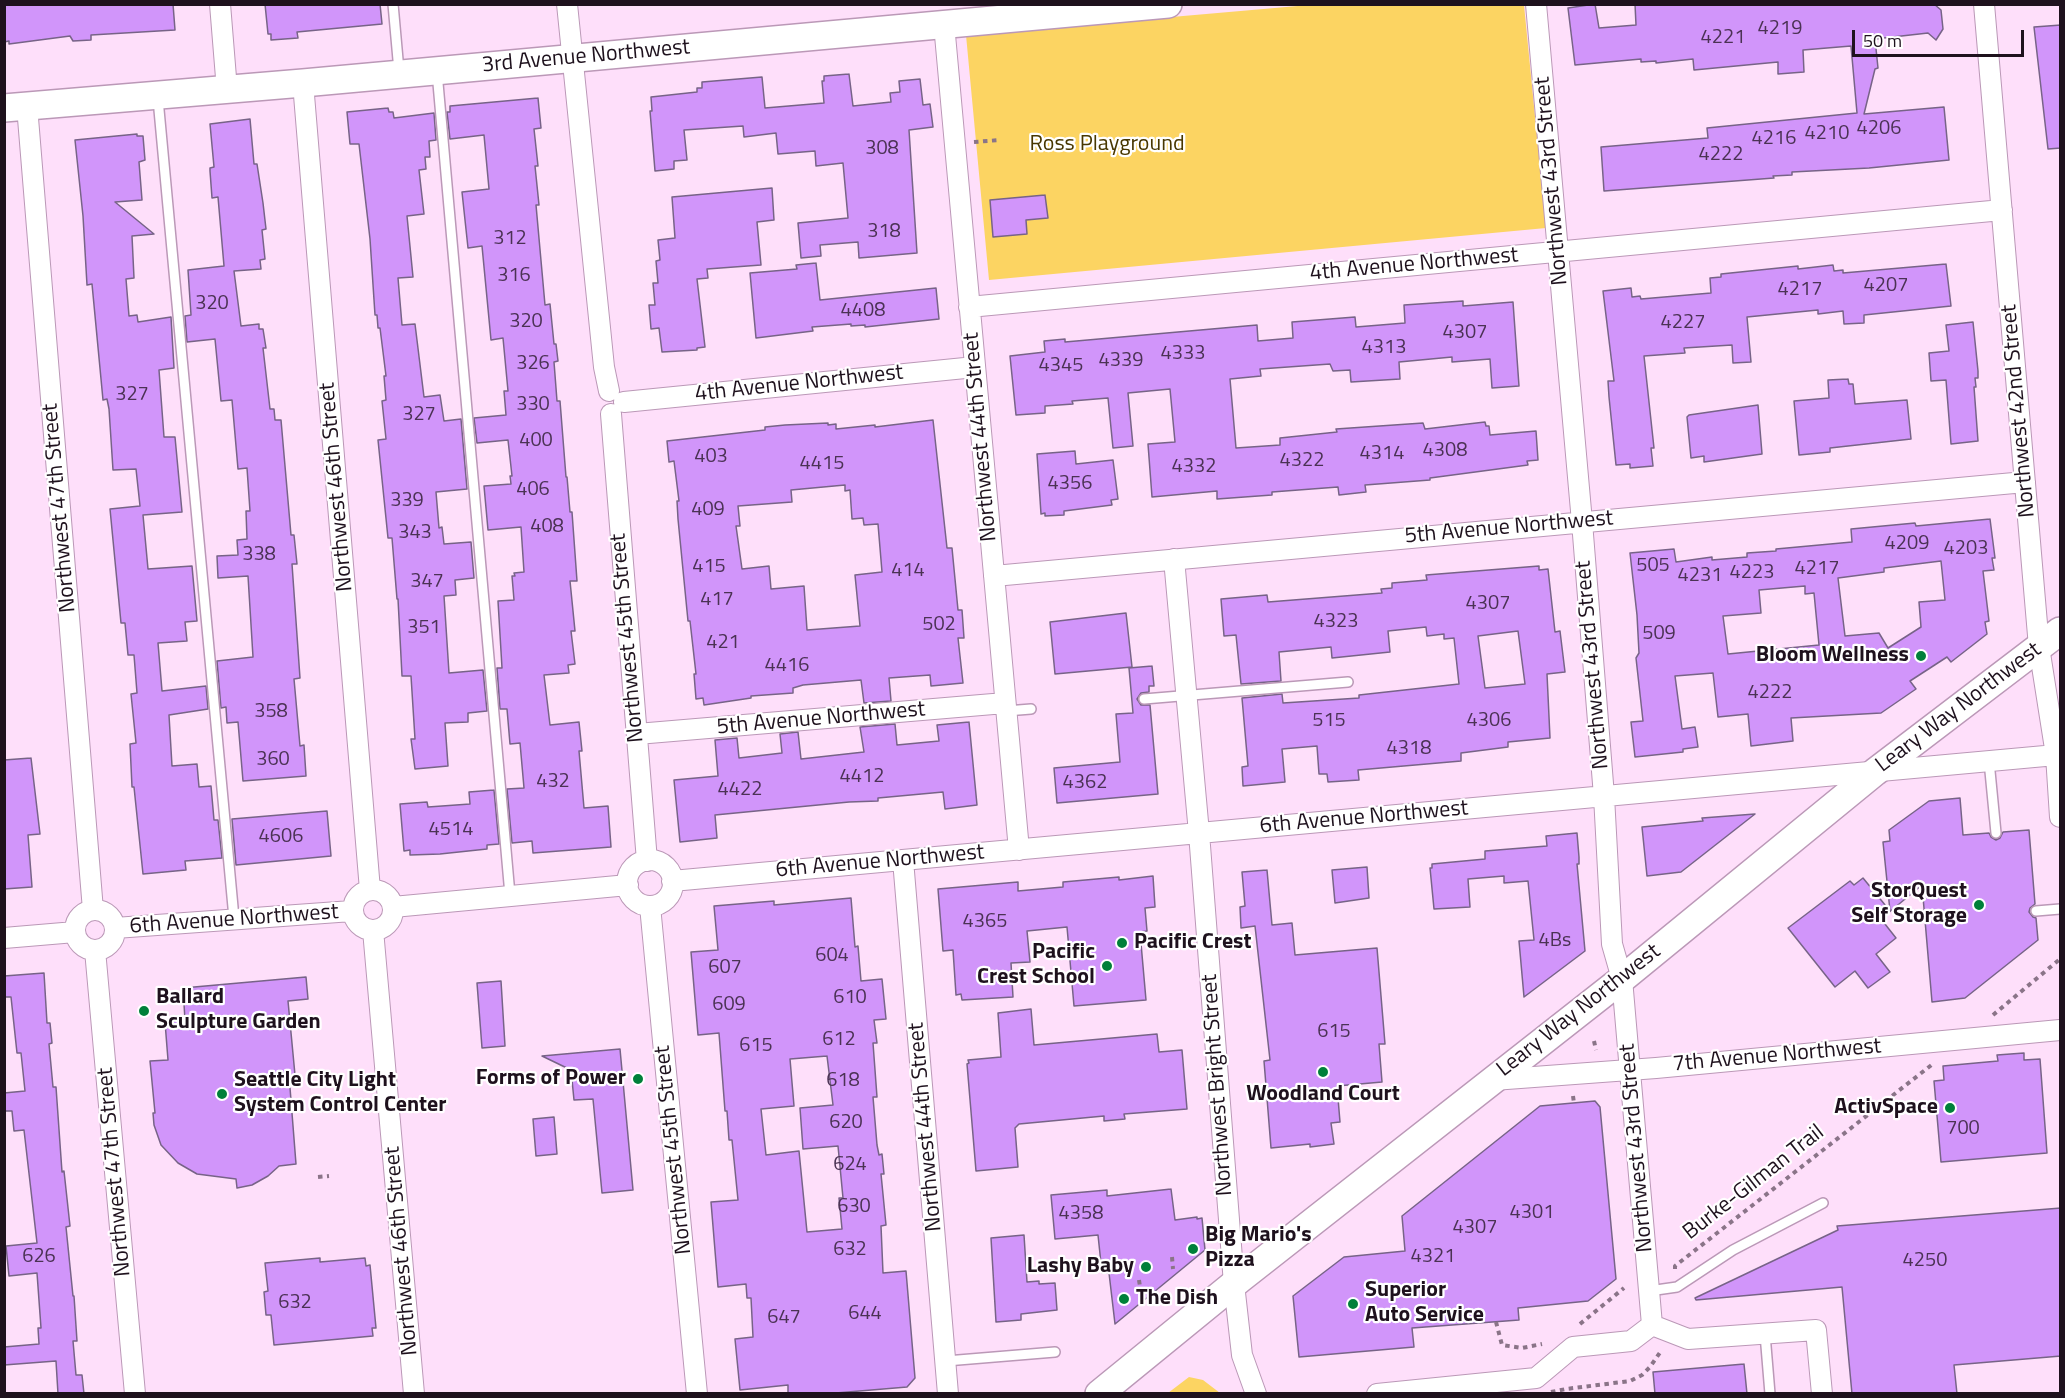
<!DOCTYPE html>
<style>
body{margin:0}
#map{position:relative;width:2065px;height:1398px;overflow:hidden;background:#fedffa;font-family:"Titillium Web",sans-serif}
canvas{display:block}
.frame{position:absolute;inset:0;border:6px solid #1e111d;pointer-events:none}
.scale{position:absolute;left:1852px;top:30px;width:172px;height:27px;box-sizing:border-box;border:3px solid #1e111d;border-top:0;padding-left:8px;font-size:18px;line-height:21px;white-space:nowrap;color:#1e111d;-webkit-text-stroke:4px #fff;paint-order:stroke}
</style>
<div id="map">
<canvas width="2065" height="1398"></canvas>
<div class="frame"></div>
<div class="scale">50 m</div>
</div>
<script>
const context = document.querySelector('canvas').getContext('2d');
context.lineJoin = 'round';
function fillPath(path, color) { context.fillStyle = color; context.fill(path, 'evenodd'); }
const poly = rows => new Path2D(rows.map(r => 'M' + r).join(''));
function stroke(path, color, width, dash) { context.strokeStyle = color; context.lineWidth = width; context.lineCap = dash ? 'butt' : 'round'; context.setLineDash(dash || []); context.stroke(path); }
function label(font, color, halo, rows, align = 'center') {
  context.font = font + ' "Titillium Web",sans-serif'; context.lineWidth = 4.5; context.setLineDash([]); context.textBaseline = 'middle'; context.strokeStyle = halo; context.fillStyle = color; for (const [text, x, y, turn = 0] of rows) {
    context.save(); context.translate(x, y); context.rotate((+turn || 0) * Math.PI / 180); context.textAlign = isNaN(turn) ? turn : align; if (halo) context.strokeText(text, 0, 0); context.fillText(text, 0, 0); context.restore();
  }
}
const green = poly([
 [1309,5,1524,5,1546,228,989,280,966,35],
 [1189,1377,1203,1380,1220,1393,1168,1393]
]);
const building = poly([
 [4,4,173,4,175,30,91,35,91,40,73,41,70,36,9,44,9,41,4,42,4,4],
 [265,4,380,4,382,24,297,32,298,38,271,40,271,34,268,34,265,4],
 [1595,4,1599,28,1636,25,1635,4,1934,4,1941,10,1943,29,1936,40,1928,33,1875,39,1878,68,1875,69,1864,114,1944,107,1949,160,1869,168,1792,172,1792,175,1773,176,1774,178,1604,191,1601,147,1708,138,1707,128,1857,113,1851,46,1803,50,1804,72,1778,74,1778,62,1694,70,1693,59,1656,63,1656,61,1641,62,1641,59,1575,65,1568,8,1595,4],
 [2061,25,2061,148,2048,149,2034,27,2061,25],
 [849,74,853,106,891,102,890,93,900,92,899,81,920,79,923,105,930,104,933,127,909,130,917,253,859,258,858,242,820,245,821,256,801,258,798,223,848,218,843,163,816,166,815,151,778,154,776,133,744,137,743,126,684,130,687,160,674,161,674,169,655,171,650,111,652,111,651,97,697,92,697,88,702,88,702,82,762,77,765,108,824,103,822,81,824,81,824,76,849,74],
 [538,98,541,128,534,129,538,166,535,166,539,205,536,205,545,305,550,304,554,344,556,344,558,361,554,362,557,401,560,401,566,477,567,477,570,512,572,512,577,581,570,581,575,631,571,631,575,664,568,665,569,673,544,675,550,725,579,722,582,751,579,751,584,808,608,806,611,847,533,853,532,841,512,843,507,789,524,788,520,743,510,744,507,709,500,709,497,668,502,668,498,601,514,600,512,576,515,576,514,573,524,572,521,527,488,530,484,486,511,484,510,476,512,476,508,440,477,443,474,418,506,415,504,391,508,391,503,338,491,340,482,246,468,248,462,192,489,189,484,135,450,139,447,112,450,112,450,106,538,98],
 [388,108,389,112,393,112,394,118,434,113,436,140,429,141,430,157,425,157,426,169,419,170,424,214,407,216,413,277,398,278,402,325,415,324,424,397,440,395,444,421,461,419,467,489,436,492,439,528,442,527,444,544,471,542,474,578,455,580,456,595,444,596,449,673,483,670,487,711,468,713,468,722,445,723,448,766,415,769,411,739,415,739,411,676,402,676,398,599,397,599,392,538,388,538,378,440,386,439,382,401,386,400,384,376,386,376,380,328,378,328,377,315,375,315,370,239,359,144,350,144,347,112,388,108],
 [250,119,254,164,257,164,263,203,266,229,262,230,265,259,260,260,261,269,234,271,241,326,259,324,259,329,263,329,266,348,263,348,270,409,274,409,275,420,281,420,291,535,294,535,297,564,292,564,300,678,294,679,300,746,304,745,306,776,243,781,238,722,227,723,226,707,221,708,217,661,253,657,248,576,218,578,217,556,238,555,237,540,247,539,246,511,250,511,247,468,238,469,232,400,221,401,215,339,187,342,185,316,191,315,188,270,224,266,218,197,212,198,210,171,210,168,214,167,210,124,250,119],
 [137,134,137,136,143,136,145,160,139,162,142,200,115,202,154,234,132,236,134,278,126,279,129,316,137,315,138,322,171,317,174,368,159,370,164,437,175,437,182,512,143,515,148,569,192,566,197,621,185,622,187,641,158,643,162,691,206,686,208,709,169,715,172,766,197,764,199,787,211,786,214,820,218,820,222,858,185,861,186,870,143,874,134,787,132,787,130,744,136,743,131,694,137,693,134,655,128,655,125,623,121,623,110,509,140,506,136,469,113,470,109,409,107,399,103,400,92,284,87,285,83,216,75,140,137,134],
 [772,188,774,220,757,222,761,265,707,269,708,278,697,279,705,347,697,348,697,350,662,352,659,328,651,329,649,305,655,305,653,283,658,283,656,261,660,260,658,240,675,238,672,197,772,188],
 [1045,195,1048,218,1026,220,1027,234,993,237,990,200,1045,195],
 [816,263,820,300,936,288,939,319,865,327,865,325,851,326,851,324,812,327,813,331,756,338,750,273,797,269,796,265,816,263],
 [1946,264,1951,306,1864,315,1864,323,1844,324,1843,311,1818,314,1818,310,1747,317,1751,362,1733,363,1732,345,1684,348,1685,353,1644,356,1654,448,1651,448,1653,466,1630,468,1630,464,1616,465,1609,397,1608,381,1614,381,1603,291,1631,288,1632,297,1640,296,1641,299,1711,293,1710,278,1721,277,1721,274,1798,266,1798,269,1833,265,1834,271,1843,270,1843,273,1946,264],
 [1463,301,1463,306,1513,302,1519,386,1492,388,1490,359,1452,362,1452,357,1399,362,1400,379,1351,382,1350,370,1333,371,1330,364,1260,369,1261,376,1230,379,1236,448,1280,445,1280,438,1337,432,1336,429,1423,423,1425,429,1485,422,1486,426,1489,426,1490,435,1536,431,1538,460,1527,461,1528,465,1430,478,1430,480,1365,485,1366,492,1339,495,1338,487,1272,492,1272,495,1217,499,1217,491,1152,497,1148,444,1175,442,1170,389,1128,393,1133,446,1113,448,1108,398,1072,401,1073,404,1045,406,1045,413,1016,415,1010,356,1045,352,1044,341,1065,339,1065,342,1257,325,1258,341,1293,338,1292,322,1355,317,1356,327,1405,323,1404,305,1463,301],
 [1973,322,1978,371,1978,378,1975,378,1976,387,1974,387,1978,441,1951,444,1946,380,1931,381,1929,353,1949,351,1946,325,1973,322],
 [1848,379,1849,384,1853,384,1855,404,1907,400,1911,439,1830,448,1830,452,1799,455,1794,401,1829,398,1828,380,1848,379],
 [1758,405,1762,454,1704,462,1704,456,1691,458,1687,417,1689,415,1758,405],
 [933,420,947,548,952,548,958,610,962,610,964,638,958,638,963,683,931,686,930,675,889,678,891,701,864,703,861,680,803,685,793,688,793,693,751,696,751,698,704,705,703,698,696,699,694,674,696,674,690,621,688,621,678,519,677,501,679,501,674,461,669,462,667,441,765,430,765,427,785,425,828,423,828,425,836,424,836,429,875,425,875,427,933,420],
 [845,485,845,491,850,490,852,519,863,518,864,525,878,524,882,572,855,575,860,626,807,630,804,586,771,589,769,566,742,569,736,526,740,526,738,506,792,502,791,490,845,485],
 [1075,451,1076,464,1113,460,1118,499,1111,500,1112,505,1064,511,1064,515,1045,516,1045,513,1041,514,1037,454,1075,451],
 [1990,519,1995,558,1992,558,1994,570,1983,571,1989,621,1985,622,1987,634,1951,662,1947,657,1910,681,1916,689,1881,713,1791,718,1793,741,1751,746,1748,714,1718,717,1713,673,1675,676,1682,729,1695,727,1698,747,1683,749,1683,752,1635,757,1631,722,1643,721,1636,658,1639,653,1637,615,1630,553,1674,549,1676,562,1712,557,1712,560,1747,557,1747,553,1776,551,1776,549,1852,542,1851,529,1915,523,1916,526,1990,519],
 [1941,561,1945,600,1919,602,1921,627,1888,648,1879,633,1845,636,1838,578,1884,572,1884,568,1941,561],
 [1805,586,1805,594,1814,593,1819,645,1728,654,1723,616,1761,613,1759,590,1805,586],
 [1539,566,1539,570,1548,569,1555,632,1560,631,1565,672,1547,674,1550,738,1508,742,1508,747,1461,753,1461,761,1358,770,1359,780,1328,782,1327,774,1319,774,1317,746,1282,749,1285,782,1243,786,1242,767,1248,766,1242,698,1282,694,1283,703,1359,698,1359,695,1459,684,1454,638,1444,639,1444,634,1427,636,1426,627,1388,631,1390,652,1332,658,1331,647,1279,652,1281,681,1241,684,1236,635,1224,636,1221,599,1267,595,1268,602,1382,593,1381,589,1392,588,1392,583,1427,580,1426,575,1539,566],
 [1518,631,1525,684,1485,688,1478,636,1518,631],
 [1126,613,1132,667,1055,674,1050,622,1126,613],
 [1152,666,1154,686,1149,686,1149,692,1141,693,1137,699,1141,705,1150,705,1158,794,1057,803,1054,768,1120,762,1116,714,1133,713,1129,668,1152,666],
 [969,722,977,805,945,809,943,792,878,798,878,801,849,802,715,815,717,838,680,842,674,780,718,776,715,740,737,738,739,758,782,753,780,734,798,732,801,759,864,752,860,727,895,724,897,745,939,741,937,725,969,722],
 [31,758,40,834,28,835,32,887,4,889,4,760,31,758],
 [494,790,499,844,487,845,487,849,440,854,410,855,410,850,404,851,400,804,427,802,428,807,470,804,469,792,494,790],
 [1960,798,1963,835,1989,833,1991,837,1996,840,2000,838,2003,832,2029,830,2035,904,2030,908,2029,912,2033,917,2036,918,2038,940,1965,998,1932,1002,1922,885,1881,919,1896,938,1876,954,1890,972,1868,988,1855,971,1835,987,1788,928,1850,881,1854,885,1863,878,1890,911,1883,842,1890,841,1889,830,1929,801,1960,798],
 [327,811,331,856,236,865,232,819,327,811],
 [1755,814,1681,872,1647,876,1642,827,1703,821,1702,818,1755,814],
 [1577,833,1579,857,1579,864,1577,864,1585,951,1524,997,1519,941,1534,940,1528,881,1504,883,1504,876,1468,879,1470,907,1434,909,1430,868,1432,868,1432,864,1485,859,1485,851,1547,846,1546,836,1577,833],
 [1367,867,1369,898,1335,903,1332,870,1367,867],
 [1267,870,1272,925,1292,923,1295,955,1377,948,1385,1044,1379,1044,1382,1082,1337,1086,1340,1122,1331,1123,1334,1144,1310,1147,1310,1144,1271,1148,1264,1061,1270,1060,1255,926,1241,928,1240,907,1245,906,1242,872,1267,870],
 [1153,876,1155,907,1145,908,1147,931,1140,932,1146,1000,1074,1006,1067,927,1027,931,1030,962,1011,963,1013,997,962,1000,961,994,956,995,953,950,943,951,938,889,1018,882,1018,891,1063,887,1063,882,1119,877,1119,880,1153,876],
 [851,898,855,947,858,946,861,981,882,979,886,1019,874,1020,877,1043,873,1043,877,1097,873,1097,877,1145,879,1155,882,1154,884,1174,881,1174,886,1225,881,1226,883,1273,906,1271,915,1378,907,1387,824,1394,788,1394,788,1385,740,1390,735,1339,753,1337,751,1298,747,1298,746,1284,718,1287,711,1202,738,1200,732,1140,729,1140,727,1111,725,1111,719,1033,698,1035,691,952,718,950,714,906,774,901,774,905,851,898],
 [827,1056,833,1105,800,1108,803,1149,838,1146,843,1198,839,1198,842,1229,807,1232,799,1151,766,1155,761,1109,794,1106,790,1059,827,1056],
 [44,973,47,1023,50,1023,52,1043,49,1044,53,1087,56,1087,62,1172,64,1171,70,1226,66,1227,73,1296,74,1296,77,1341,73,1341,76,1375,82,1375,84,1394,58,1394,56,1361,4,1365,4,1347,39,1344,38,1328,41,1328,37,1273,9,1276,6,1246,37,1243,24,1130,14,1131,12,1111,4,1111,4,1093,25,1091,21,1053,17,1053,11,997,4,997,4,976,44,973],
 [306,977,308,999,288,1001,295,1075,289,1075,296,1164,279,1166,268,1176,252,1185,237,1188,236,1179,197,1174,178,1163,161,1145,154,1125,153,1113,155,1113,150,1061,168,1060,165,1022,185,1020,183,988,306,977],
 [501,981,505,1046,482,1048,477,983,501,981],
 [1031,1009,1034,1045,1157,1034,1159,1052,1182,1050,1187,1109,1124,1114,1125,1119,1104,1121,1104,1116,1019,1124,1015,1128,1018,1167,976,1171,967,1064,969,1063,968,1060,1001,1057,998,1013,1031,1009],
 [620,1049,633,1190,602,1193,593,1099,574,1100,571,1070,542,1056,620,1049],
 [2024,1053,2024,1060,2040,1059,2047,1153,1941,1162,1934,1081,1944,1080,1943,1066,1998,1061,1997,1055,2024,1053],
 [1595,1101,1600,1107,1616,1279,1588,1301,1518,1308,1519,1320,1412,1328,1414,1347,1299,1357,1293,1296,1344,1257,1405,1251,1402,1216,1540,1106,1595,1101],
 [554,1117,557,1154,536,1156,533,1119,554,1117],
 [1171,1189,1175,1220,1197,1217,1197,1219,1202,1218,1205,1250,1115,1324,1109,1273,1102,1273,1098,1235,1055,1239,1051,1195,1107,1190,1107,1196,1171,1189],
 [2061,1208,2061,1356,1954,1365,1957,1394,1852,1394,1842,1287,1696,1300,1695,1298,1838,1230,1837,1226,2061,1208],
 [1024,1235,1027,1282,1039,1281,1039,1284,1055,1283,1057,1310,1021,1314,1021,1320,996,1322,991,1238,1024,1235],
 [320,1258,320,1262,365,1258,366,1266,370,1265,376,1328,372,1328,373,1336,274,1345,271,1315,266,1315,264,1292,268,1291,265,1263,320,1258],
 [1744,1364,1747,1394,1655,1394,1653,1372,1744,1364]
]);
const path = poly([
 [974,142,1000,140],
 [1993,1015,2060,959],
 [1594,1041,1596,1050],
 [1573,1096,1574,1103],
 [318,1177,329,1176],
 [1172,1257,1173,1269],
 [1675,1269,1675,1266,1934,1063],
 [1139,1280,1141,1293],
 [1496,1322,1502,1345,1522,1348,1542,1344],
 [1580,1324,1624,1288],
 [1551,1392,1566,1389,1630,1381,1642,1375,1650,1367,1661,1351]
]);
const lane = poly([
 [393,4,399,71],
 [437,72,510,895],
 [158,99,234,918],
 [1144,699,1348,682],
 [1006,711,1031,709],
 [1989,761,1996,833],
 [2036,911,2060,909],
 [1649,1291,1677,1287,1733,1250,1823,1203],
 [1765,1334,1770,1394],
 [946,1361,1055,1352]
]);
const street = poly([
 [220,4,227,90],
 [567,4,604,367,609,391],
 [1536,4,1582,522,1604,796,1612,944,1622,979,1652,1325],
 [1984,4,2039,647,2056,755,2060,817],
 [944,24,1019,850],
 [303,83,370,890],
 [27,106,93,910],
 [969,307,2002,210],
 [624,402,975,367],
 [611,414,647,861],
 [1174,559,1199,833,1234,1284,1242,1355,1256,1394],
 [994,576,2025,482],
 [637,734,1005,703],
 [903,860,948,1394],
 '627 883a23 23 0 1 1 46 0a23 23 0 1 1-46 0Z',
 [672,881,2056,755],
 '353 910a20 20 0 1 1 40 0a20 20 0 1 1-40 0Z',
 [650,906,697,1394],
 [393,907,628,885],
 '75 930a20 20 0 1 1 40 0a20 20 0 1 1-40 0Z',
 [115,928,352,911],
 [373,930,414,1394],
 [4,938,75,932],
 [95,950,135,1394],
 [1493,1080,1656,1068,2060,1030],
 [1652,1325,1688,1339,1816,1330,1822,1394],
 [1377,1394,1536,1378,1573,1347,1631,1341,1652,1325]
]);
const secondary = poly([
 [4,108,303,83,1168,4],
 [1099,1394,1240,1279,1622,979,1875,772,2060,631]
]);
const markers = [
 [1921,656,6,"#00803a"],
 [1979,905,6,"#00803a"],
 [1122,943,6,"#00803a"],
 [1107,966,6,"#00803a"],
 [144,1011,6,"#00803a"],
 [1323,1072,6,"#00803a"],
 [638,1079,6,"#00803a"],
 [222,1094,6,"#00803a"],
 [1950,1108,6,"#00803a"],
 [1193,1249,6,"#00803a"],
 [1146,1267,6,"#00803a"],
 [1124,1299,6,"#00803a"],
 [1353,1304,6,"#00803a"]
];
const numberNames = [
 ["4219",1780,29],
 ["4221",1723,38],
 ["4206",1879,129],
 ["4210",1827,134],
 ["4216",1774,139],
 ["308",882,149],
 ["4222",1721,155],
 ["318",884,232],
 ["312",510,239],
 ["316",514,276],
 ["4207",1886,286],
 ["4217",1800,290],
 ["320",212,304],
 ["4408",863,311],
 ["320",526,322],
 ["4227",1683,323],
 ["4307",1465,333],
 ["4313",1384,348],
 ["4333",1183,354],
 ["4339",1121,361],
 ["326",533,364],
 ["4345",1061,366],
 ["327",132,395],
 ["330",533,405],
 ["327",419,415],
 ["400",536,441],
 ["4308",1445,451],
 ["4314",1382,454],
 ["403",711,457],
 ["4322",1302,461],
 ["4415",822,464],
 ["4332",1194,467],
 ["4356",1070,484],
 ["406",533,490],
 ["339",407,501],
 ["409",708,510],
 ["408",547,527],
 ["343",415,533],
 ["4209",1907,544],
 ["4203",1966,549],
 ["338",259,555],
 ["505",1653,566],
 ["415",709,567],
 ["4217",1817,569],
 ["414",908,571],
 ["4223",1752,573],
 ["4231",1700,576],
 ["347",427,582],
 ["417",717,600],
 ["4307",1488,604],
 ["4323",1336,622],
 ["502",939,625],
 ["351",424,628],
 ["509",1659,634],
 ["421",723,643],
 ["4416",787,666],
 ["4222",1770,693],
 ["358",271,712],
 ["515",1329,721],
 ["4306",1489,721],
 ["4318",1409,749],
 ["360",273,760],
 ["4412",862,777],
 ["432",553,782],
 ["4362",1085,783],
 ["4422",740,790],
 ["4514",451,830],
 ["4606",281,837],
 ["4365",985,922],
 ["4Bs",1555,941],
 ["604",832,956],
 ["607",725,968],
 ["610",850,998],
 ["609",729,1005],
 ["615",1334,1032],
 ["612",839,1040],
 ["615",756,1046],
 ["618",843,1081],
 ["620",846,1123],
 ["700",1963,1129],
 ["624",850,1165],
 ["630",854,1207],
 ["4301",1532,1213],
 ["4358",1081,1214],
 ["4307",1475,1228],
 ["632",850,1250],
 ["626",39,1257],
 ["4321",1433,1257],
 ["4250",1925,1261],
 ["632",295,1303],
 ["644",865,1314],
 ["647",784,1318]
];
const streetNames = [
 ["3rd Avenue Northwest",586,57,-5],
 ["Northwest 43rd Street",1552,181,-95],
 ["4th Avenue Northwest",1414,265,-5],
 ["4th Avenue Northwest",799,384,-6],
 ["Northwest 42nd Street",2019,411,-95],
 ["Northwest 44th Street",981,437,-95],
 ["Northwest 46th Street",337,487,-95],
 ["Northwest 47th Street",60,508,-95],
 ["5th Avenue Northwest",1509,528,-5],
 ["Northwest 45th Street",628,638,-95],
 ["Northwest 43rd Street",1593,665,-95],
 ["Leary Way Northwest",1959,708,-37],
 ["5th Avenue Northwest",821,719,-5],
 ["6th Avenue Northwest",1364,818,-5],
 ["6th Avenue Northwest",880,862,-5],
 ["6th Avenue Northwest",234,920,-4],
 ["Leary Way Northwest",1579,1011,-38],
 ["7th Avenue Northwest",1777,1056,-5],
 ["Northwest Bright Street",1218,1085,-94],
 ["Northwest 44th Street",926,1127,-95],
 ["Northwest 43rd Street",1637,1148,-95],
 ["Northwest 45th Street",674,1150,-96],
 ["Northwest 47th Street",115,1172,-95],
 ["Burke-Gilman Trail",1754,1183,-38],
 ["Northwest 46th Street",402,1251,-95]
];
const parkNames = [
 ["Ross Playground",1107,145]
];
const poiNames = [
 ["Bloom Wellness",1909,656],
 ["StorQuest",1967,892],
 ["Self Storage",1967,917],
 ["Pacific Crest",1134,943,"left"],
 ["Pacific",1095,953],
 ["Crest School",1095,978],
 ["Ballard",156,998,"left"],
 ["Sculpture Garden",156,1023,"left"],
 ["Forms of Power",626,1079],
 ["Seattle City Light",234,1081,"left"],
 ["System Control Center",234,1106,"left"],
 ["Woodland Court",1323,1095,"center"],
 ["ActivSpace",1938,1108],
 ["Big Mario's",1205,1236,"left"],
 ["Pizza",1205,1261,"left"],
 ["Lashy Baby",1134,1267],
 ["Superior",1365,1291,"left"],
 ["Auto Service",1365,1316,"left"],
 ["The Dish",1136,1299,"left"]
];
fillPath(green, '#fcd462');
fillPath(building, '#d195fa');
stroke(building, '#776387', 1.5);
stroke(lane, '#bb98b7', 12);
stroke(street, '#bb98b7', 22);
stroke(secondary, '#bb98b7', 30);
stroke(path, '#8a7488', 4, [4.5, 4.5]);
stroke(lane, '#fff', 9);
stroke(street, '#fff', 20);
stroke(secondary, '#fff', 27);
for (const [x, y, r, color] of markers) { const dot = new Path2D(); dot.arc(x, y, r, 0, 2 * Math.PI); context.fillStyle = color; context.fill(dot); stroke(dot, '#fff', 2); }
label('20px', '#4b3254', null, numberNames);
label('22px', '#1e111d', '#fff', streetNames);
label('22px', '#483700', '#fff', parkNames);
label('bold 22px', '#1e111d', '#fff', poiNames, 'right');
</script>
